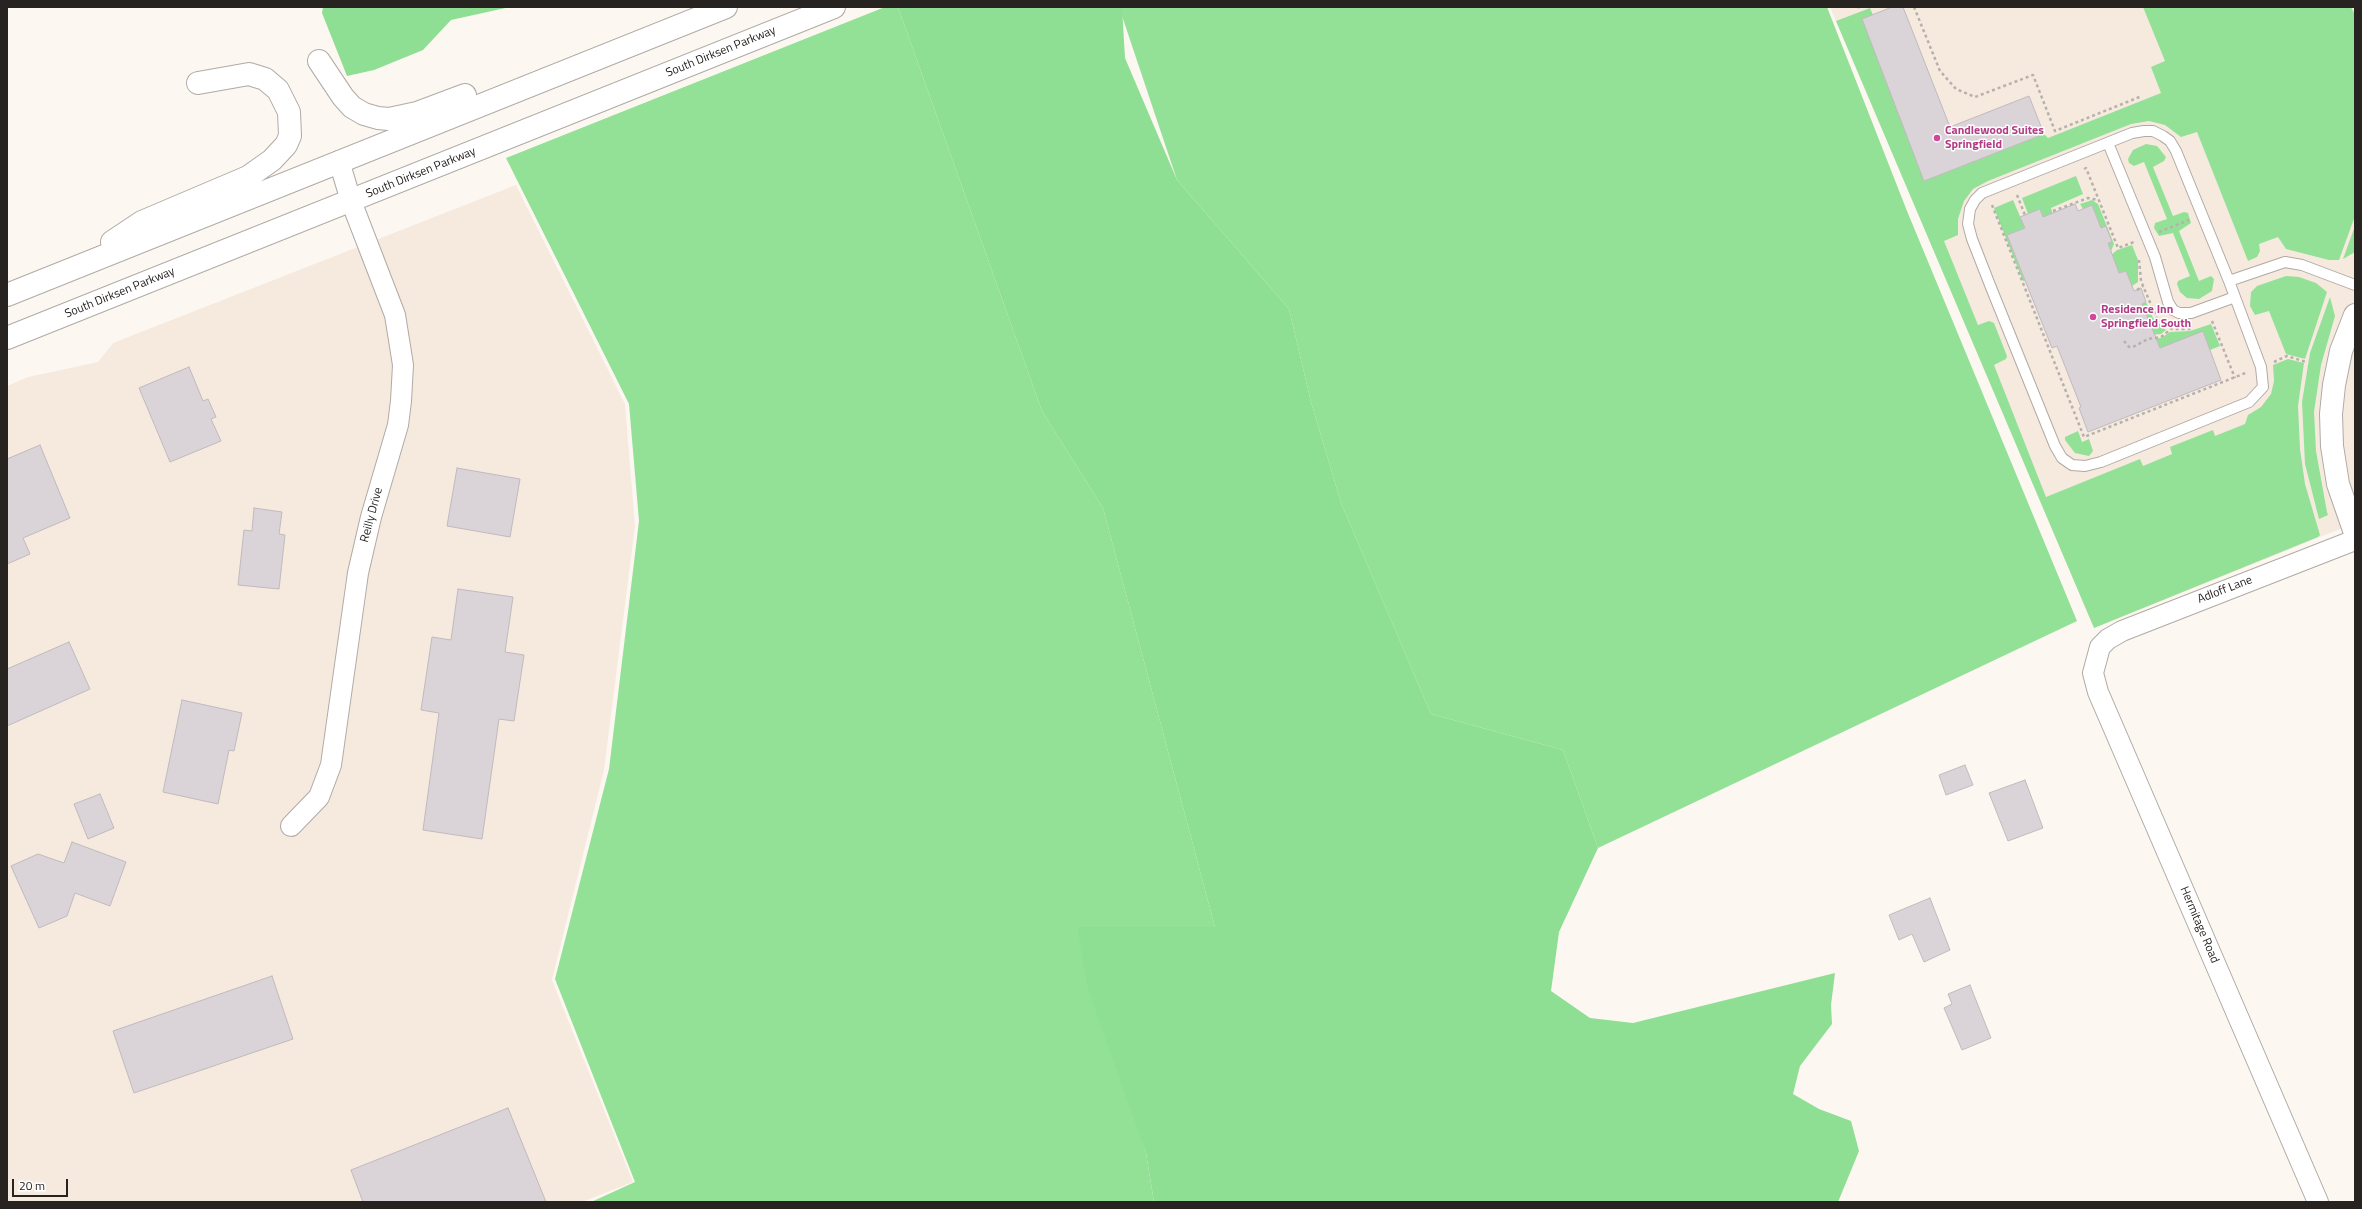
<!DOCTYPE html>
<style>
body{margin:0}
#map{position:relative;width:2362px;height:1209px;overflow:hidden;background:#fdf7f2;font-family:"Titillium Web",sans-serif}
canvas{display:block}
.frame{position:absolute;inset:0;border:8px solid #262321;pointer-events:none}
.scale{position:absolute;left:12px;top:1179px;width:56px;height:18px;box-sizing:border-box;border:2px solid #262321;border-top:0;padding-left:5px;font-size:12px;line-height:14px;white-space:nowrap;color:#262321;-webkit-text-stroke:3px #fff;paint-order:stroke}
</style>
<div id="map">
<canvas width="2362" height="1209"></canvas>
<div class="frame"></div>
<div class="scale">20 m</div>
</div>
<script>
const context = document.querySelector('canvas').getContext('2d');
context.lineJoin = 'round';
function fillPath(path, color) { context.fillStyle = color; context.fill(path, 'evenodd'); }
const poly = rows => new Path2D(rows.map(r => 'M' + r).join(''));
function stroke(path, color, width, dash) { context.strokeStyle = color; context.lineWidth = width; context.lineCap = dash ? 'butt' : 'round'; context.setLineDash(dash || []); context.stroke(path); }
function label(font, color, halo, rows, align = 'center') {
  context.font = font + ' "Titillium Web",sans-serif'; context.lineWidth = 3; context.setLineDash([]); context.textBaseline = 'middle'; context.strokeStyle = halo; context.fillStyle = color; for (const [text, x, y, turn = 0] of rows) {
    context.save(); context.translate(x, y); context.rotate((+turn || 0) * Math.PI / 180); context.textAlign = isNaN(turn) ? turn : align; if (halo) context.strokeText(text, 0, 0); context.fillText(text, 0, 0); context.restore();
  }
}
const built = poly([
 [1830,7,2355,7,2355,523,2094,628],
 [516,185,625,404,635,526,604,770,552,980,633,1182,582,1202,7,1202,7,386,28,377,98,362,113,343]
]);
const green = poly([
 [885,7,898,7,1042,411,1103,508,1215,927,1077,927,1146,1153,1154,1202,591,1202,635,1182,555,979,609,769,639,521,629,404,506,158],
 [1119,7,1827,7,1907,211,2077,621,1598,848,1563,750,1431,714,1341,503,1311,402,1289,309,1177,180],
 [2143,7,2351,7,2355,15,2355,216,2339,260,2329,260,2286,249,2278,237,2259,244,2260,251,2257,257,2248,261,2197,132,2181,137,2165,125,2149,121,2131,124,1988,181,1973,189,1964,201,1958,219,1958,235,1944,241,1978,325,1989,321,1994,323,2007,356,2006,359,1994,365,2046,497,2140,459,2143,466,2172,454,2170,447,2213,430,2215,436,2245,424,2248,415,2261,407,2271,394,2274,381,2273,365,2288,359,2304,363,2298,406,2300,449,2305,484,2320,535,2318,537,2094,628,1836,21,1870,8,1873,15,1863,19,1924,181,2044,134,2048,138,2161,93,2151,67,2165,61],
 [2146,144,2157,146,2166,157,2164,161,2153,167,2173,216,2184,212,2188,213,2191,223,2179,231,2199,281,2211,276,2214,279,2212,291,2199,299,2187,298,2180,292,2177,284,2178,281,2190,276,2173,233,2159,236,2154,228,2155,223,2167,219,2144,162,2134,166,2129,163,2128,159,2133,150],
 [2076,176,2083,194,2051,208,2053,215,2044,219,2040,209,2028,214,2022,198],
 [2013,200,2025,228,2007,235,2025,281,2023,281,1994,208],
 [2092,200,2098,204,2114,244,2111,251,2108,244,2112,241,2106,226,2101,228,2092,205,2083,209,2080,204],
 [2355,226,2355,252,2343,259],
 [2132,245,2138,260,2138,282,2132,286,2126,271,2116,275,2109,257,2117,250],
 [2286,276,2299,277,2316,283,2327,292,2305,359,2286,354,2269,311,2255,315,2250,306,2251,292,2257,286],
 [2330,297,2335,316,2321,365,2314,412,2316,451,2327,512,2328,515,2319,519,2305,464,2302,402,2310,353],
 [2146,302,2153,318,2166,330,2161,334,2152,335,2152,330,2142,304],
 [2211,324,2220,346,2210,350,2203,332,2118,365,2153,339,2161,338,2170,332,2190,331],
 [2078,431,2082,442,2089,439,2093,451,2089,456,2075,453,2065,440,2065,437]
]);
const forest = poly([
 [323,7,510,7,451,20,423,50,374,70,347,76,322,13],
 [898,7,1122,7,1125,58,1177,180,1289,309,1311,402,1341,503,1431,714,1563,750,1598,848,1559,932,1551,991,1590,1018,1633,1023,1835,973,1831,1005,1832,1024,1800,1066,1793,1094,1819,1109,1851,1121,1859,1151,1838,1202,1154,1202,1146,1153,1088,989,1077,927,1215,927,1103,508,1042,411]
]);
const building = poly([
 [1892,7,1903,7,1950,127,2029,96,2044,134,1924,181,1862,19,1892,7],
 [2075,204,2078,211,2092,205,2101,228,2106,226,2112,242,2108,243,2119,273,2126,271,2134,291,2141,288,2146,302,2142,304,2160,348,2203,331,2221,380,2088,432,2079,408,2081,407,2057,346,2052,348,2007,235,2025,228,2020,217,2040,209,2043,217,2075,204],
 [189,367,203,401,208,399,216,417,211,419,221,441,170,462,139,388,189,367],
 [40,445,70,518,23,538,30,554,7,564,7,459,40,445],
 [457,468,520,479,510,537,447,526,457,468],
 [254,508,282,512,279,534,285,535,279,589,238,585,244,530,252,531,254,508],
 [458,589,513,597,505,652,524,655,514,721,499,719,482,839,423,830,439,713,421,710,432,637,451,640,458,589],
 [69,642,90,689,7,726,7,669,69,642],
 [182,700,242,713,234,751,229,750,218,804,163,792,182,700],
 [1965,765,1973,785,1946,795,1939,775,1965,765],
 [2025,780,2043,828,2008,841,1989,793,2025,780],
 [100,794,114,828,88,839,74,804,100,794],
 [72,842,126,862,110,906,75,893,67,916,39,928,11,866,38,854,64,863,72,842],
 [1930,898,1950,950,1924,962,1912,934,1899,940,1889,915,1930,898],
 [272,976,293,1039,134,1093,113,1031,272,976],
 [1970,985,1991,1038,1962,1050,1944,1008,1952,1004,1948,994,1970,985],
 [508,1108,546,1202,363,1202,351,1170,508,1108]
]);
const path = poly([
 [1857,7,1861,7],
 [1914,7,1940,71,1956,89,1975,97,2033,75,2055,131,2142,96],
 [2084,169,2086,168,2118,248,2134,242],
 [2017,195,2025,215],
 [1992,205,2084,437,2248,372],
 [2053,211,2088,198,2098,200],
 [2159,232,2189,220],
 [2139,260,2141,281,2157,319,2172,329,2192,329],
 [2137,290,2143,286],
 [2212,321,2235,378],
 [2124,341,2129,347,2133,347,2148,339,2161,337,2171,329],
 [2274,362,2287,356,2306,362]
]);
const service = poly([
 [2144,131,2153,131,2163,136,2170,141,2176,151,2229,281,2261,367,2263,387,2249,402,2101,462,2085,466,2072,465,2062,458,2055,446,1990,285,1972,239,1968,224,1970,209,1975,200,1982,193,2132,133,2144,131],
 [2108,143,2155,257,2168,302,2173,310,2179,313,2191,313,2235,297],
 [2229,281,2285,262,2302,265,2355,285]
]);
const minor = poly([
 [291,826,319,797,331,765,358,573,371,517,398,425,401,401,403,365,395,315,351,201,339,161],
 [2318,1202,2098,692,2093,673,2100,647,2108,639,2122,631,2355,540]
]);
const secondary = poly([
 [319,61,343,97,352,107,364,114,378,118,389,119,417,113,465,95],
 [112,242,142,222,248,177,272,160,286,145,290,136,289,112,278,90,265,79,249,74,198,83],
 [7,295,726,7],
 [2355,315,2341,351,2334,385,2331,414,2332,446,2338,484,2355,533],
 [7,338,834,7]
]);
const markers = [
 [1937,138,4,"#d1479c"],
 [2093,317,4,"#d1479c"]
];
const streetNames = [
 ["South Dirksen Parkway",721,52,-22],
 ["South Dirksen Parkway",421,173,-22],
 ["South Dirksen Parkway",120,293,-22],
 ["Reilly Drive",372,515,-75],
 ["Adloff Lane",2225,590,-21],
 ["Hermitage Road",2199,925,67]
];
const hotelNames = [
 ["Candlewood Suites",1945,131],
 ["Springfield",1945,145],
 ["Residence Inn",2101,310],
 ["Springfield South",2101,324]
];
fillPath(built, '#f6eadf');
fillPath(green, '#93e197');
fillPath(forest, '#8ede93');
fillPath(building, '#dad3d8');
stroke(building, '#c1babe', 1);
stroke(service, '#b0aaa5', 12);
stroke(minor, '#b0aaa5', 22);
stroke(secondary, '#b0aaa5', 24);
stroke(path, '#b6b1ad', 2.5, [3, 3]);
stroke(service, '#fff', 10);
stroke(minor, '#fff', 20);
stroke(secondary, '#fff', 22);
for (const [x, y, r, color] of markers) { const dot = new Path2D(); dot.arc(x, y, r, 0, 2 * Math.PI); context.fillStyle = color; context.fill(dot); stroke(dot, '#fff', 1.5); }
label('12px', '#262321', '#fff', streetNames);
label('bold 12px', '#b23c85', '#fff', hotelNames, 'left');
</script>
